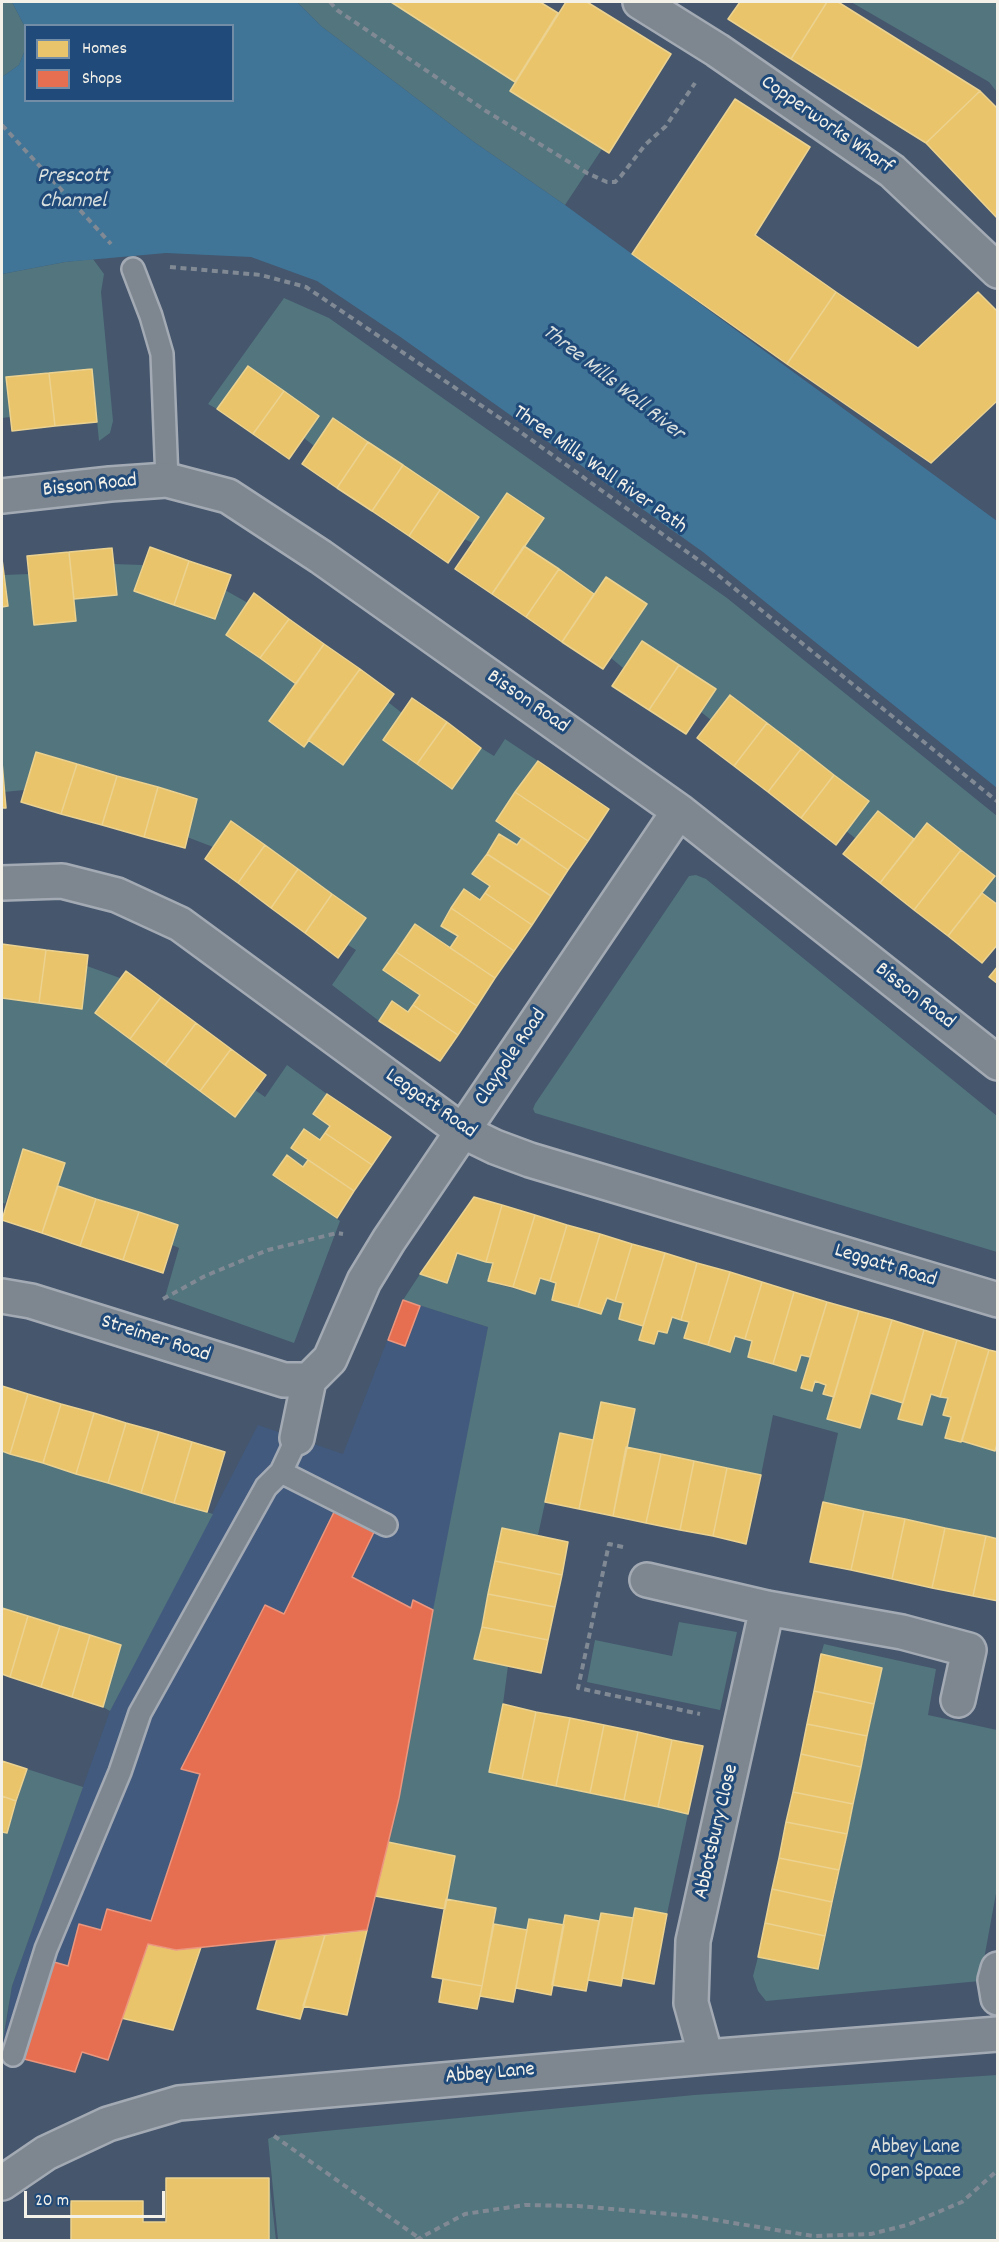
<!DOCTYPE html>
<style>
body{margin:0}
#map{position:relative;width:999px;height:2242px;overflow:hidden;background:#45566d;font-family:Dekko,sans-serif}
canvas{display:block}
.frame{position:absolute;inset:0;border:3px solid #f4f1e8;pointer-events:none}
.legend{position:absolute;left:24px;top:24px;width:210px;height:78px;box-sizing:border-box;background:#1f4a7a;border:2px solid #748da6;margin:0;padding:8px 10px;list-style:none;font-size:18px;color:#f4f1e8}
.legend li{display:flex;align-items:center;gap:12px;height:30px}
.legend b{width:30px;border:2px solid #748da6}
.scale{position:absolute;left:24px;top:2191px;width:141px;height:27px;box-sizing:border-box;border:3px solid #f4f1e8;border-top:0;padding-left:8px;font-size:18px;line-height:21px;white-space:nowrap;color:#f4f1e8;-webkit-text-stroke:4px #1f4a7a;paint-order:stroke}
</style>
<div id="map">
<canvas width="999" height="2242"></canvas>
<div class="frame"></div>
<ul class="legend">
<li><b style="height:16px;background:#e9c46a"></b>Homes</li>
<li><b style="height:16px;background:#e76f51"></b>Shops</li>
</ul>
<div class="scale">20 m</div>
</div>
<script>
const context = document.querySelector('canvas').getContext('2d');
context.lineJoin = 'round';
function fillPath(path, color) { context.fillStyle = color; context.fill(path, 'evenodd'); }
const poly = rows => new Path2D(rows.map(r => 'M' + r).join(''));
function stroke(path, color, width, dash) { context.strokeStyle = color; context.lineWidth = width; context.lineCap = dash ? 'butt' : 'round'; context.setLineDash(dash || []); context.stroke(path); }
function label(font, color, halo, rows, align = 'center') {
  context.font = font + ' Dekko,sans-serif'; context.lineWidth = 6; context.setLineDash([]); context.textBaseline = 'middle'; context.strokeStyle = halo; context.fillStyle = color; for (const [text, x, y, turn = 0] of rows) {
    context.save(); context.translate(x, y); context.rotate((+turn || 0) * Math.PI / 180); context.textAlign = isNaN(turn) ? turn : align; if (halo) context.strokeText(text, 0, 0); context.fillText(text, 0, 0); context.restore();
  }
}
const built = poly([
 [403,1300,488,1327,399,1798,367,1930,176,1950,148,1944,108,2060,82,2053,75,2072,2,2052,12,1986,110,1711,258,1425,343,1454]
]);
const green = poly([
 [2,2,12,2,25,27,25,50,19,65,2,77],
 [297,2,391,2,515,82,510,91,602,149,565,205,474,142,321,26],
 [851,2,997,2,997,92,989,82],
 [93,259,104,274,101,292,113,421,110,433,99,441,92,369,7,377,10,417,2,418,2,274,65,262],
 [284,298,329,318,727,598,997,816,997,905,982,893,995,876,927,823,914,839,878,811,855,838,846,831,868,801,731,695,711,720,701,712,716,689,642,641,623,668,611,658,647,604,606,577,594,594,524,546,543,518,507,493,473,543,464,539,478,517,333,418,314,446,304,438,319,416,248,366,217,409,208,404],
 [113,564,143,565,134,591,214,619,225,590,248,603,260,658,296,684,308,740,343,765,388,702,402,713,384,740,451,789,481,748,494,756,505,739,538,761,522,838,517,845,499,834,473,874,490,886,480,900,464,889,451,908,441,926,458,936,450,948,415,924,383,970,420,995,408,1012,392,1002,379,1021,332,985,356,950,348,945,366,918,231,821,213,847,187,837,197,798,37,752,24,790,4,792,2,762,2,607,8,606,4,575,29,574,76,621,74,599,116,595],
 [696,875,706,879,997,1116,997,1252,535,1113,533,1109,535,1104,689,876],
 [87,966,120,978,95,1013,235,1116,255,1090,265,1097,287,1065,327,1094,313,1114,330,1126,320,1140,304,1129,291,1148,308,1160,303,1167,286,1156,274,1175,340,1221,294,1343,165,1297,179,1248,172,1245,178,1225,58,1186,65,1163,23,1150,5,1204,2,1202,2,998,82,1009],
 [457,1253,493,1263,489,1282,535,1294,540,1278,556,1283,552,1300,601,1314,607,1298,623,1303,619,1319,643,1326,639,1340,654,1344,658,1331,672,1317,689,1322,684,1338,708,1345,730,1352,735,1336,752,1341,748,1357,795,1371,801,1355,810,1357,801,1387,812,1391,815,1381,826,1385,824,1394,834,1397,860,1428,870,1393,903,1403,898,1419,922,1425,931,1394,948,1398,943,1415,951,1417,946,1438,961,1442,997,1441,997,1539,823,1502,838,1433,773,1415,761,1475,560,1434,538,1535,502,1528,475,1659,508,1666,503,1704,489,1772,688,1814,667,1914,635,1908,633,1918,601,1913,599,1921,564,1925,529,1919,527,1930,494,1924,496,1908,446,1899,455,1856,388,1842,488,1327,403,1300,420,1274,447,1283],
 [2,1451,213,1514,110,1711,103,1707,121,1645,2,1608],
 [679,1622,737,1632,720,1710,587,1682,595,1640,672,1656],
 [824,1644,936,1669,928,1715,997,1730,997,1888,980,1981,766,2001,758,1991,753,1976,758,1957,819,1969,882,1668,821,1654],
 [27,1769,83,1787,12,1986,3,2040,2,2040,2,1832,7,1833],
 [997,2075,997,2240,278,2240,268,2139,274,2136,694,2095],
 [269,2178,276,2240,269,2240]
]);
const water = poly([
 [12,2,297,2,321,26,474,142,565,205,997,521,997,788,703,552,399,336,317,281,251,257,166,253,65,262,2,274,2,77,19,65,25,50,25,38,26,100,232,100,232,26,25,27]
]);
const homes = poly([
 [391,2,540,2,558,13,515,82,391,2],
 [566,2,587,2,671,54,609,153,510,91,566,2],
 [740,2,827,2,791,59,728,19,740,2],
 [827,2,838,2,980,91,926,143,791,59,827,2],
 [980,91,998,109,998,219,926,143,980,91],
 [735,99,810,147,755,235,836,292,787,364,632,254,735,99],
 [836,292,918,348,978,292,998,312,998,400,931,463,787,364,836,292],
 [248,366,284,391,253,434,217,409,248,366],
 [92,369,97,422,55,426,49,373,92,369],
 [49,373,55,426,12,431,6,377,49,373],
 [284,391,319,416,289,459,253,434,284,391],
 [333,418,368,442,337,488,302,464,333,418],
 [368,442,403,465,372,511,337,488,368,442],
 [403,465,440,490,409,536,372,511,403,465],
 [440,490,479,517,448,563,409,536,440,490],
 [507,493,544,518,492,594,455,569,507,493],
 [524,546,559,569,526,617,492,594,524,546],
 [150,547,189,561,174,605,134,591,150,547],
 [112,548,117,595,74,599,69,552,112,548],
 [69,552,76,621,34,625,27,556,69,552],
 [2,559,8,606,2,607,2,559],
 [189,561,231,575,215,619,174,605,189,561],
 [559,569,594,594,562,642,526,617,559,569],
 [606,577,647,604,603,669,562,642,606,577],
 [254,593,289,619,260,658,226,635,254,593],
 [289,619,324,644,296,684,260,658,289,619],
 [642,641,679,665,649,710,612,686,642,641],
 [324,644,360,669,304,747,269,721,324,644],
 [679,665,716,689,686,734,649,710,679,665],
 [360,669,394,694,343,765,308,740,360,669],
 [730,695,767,723,734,766,697,738,730,695],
 [412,698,447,722,417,764,383,740,412,698],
 [447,722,481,748,452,789,417,764,447,722],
 [767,723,801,749,768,792,734,766,767,723],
 [801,749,834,775,801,818,768,792,801,749],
 [36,752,77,764,61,814,21,802,36,752],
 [538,761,609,809,588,841,515,792,538,761],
 [2,762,6,808,2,808,2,762],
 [77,764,117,776,102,825,61,814,77,764],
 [834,775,869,801,836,845,801,818,834,775],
 [117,776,158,787,144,837,102,825,117,776],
 [158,787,197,799,185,848,144,837,158,787],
 [515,792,588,841,568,870,496,821,515,792],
 [878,811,914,839,880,883,843,854,878,811],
 [231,821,265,845,238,883,205,859,231,821],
 [927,823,961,850,914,910,880,883,927,823],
 [499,834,517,845,522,838,568,870,551,896,487,854,499,834],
 [265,845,298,869,271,908,238,883,265,845],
 [961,850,995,876,948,936,914,910,961,850],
 [487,854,551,896,532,925,485,893,490,886,472,874,487,854],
 [298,869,332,894,305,933,271,908,298,869],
 [464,889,480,900,485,893,532,925,514,951,451,908,464,889],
 [982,893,998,905,998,944,982,963,948,936,982,893],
 [332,894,366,918,338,958,305,933,332,894],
 [451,908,514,951,495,978,450,948,458,936,441,926,451,908],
 [415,924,495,978,477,1006,396,952,415,924],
 [2,944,46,950,39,1003,2,998,2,944],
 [46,950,88,955,82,1009,39,1003,46,950],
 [396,952,477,1006,458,1035,413,1005,420,995,383,970,396,952],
 [998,966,998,984,989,977,998,966],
 [126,971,161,997,130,1039,95,1013,126,971],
 [161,997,196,1023,165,1065,130,1039,161,997],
 [392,1001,408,1012,413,1005,458,1035,440,1061,379,1021,392,1001],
 [196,1023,231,1049,200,1091,165,1065,196,1023],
 [231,1049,266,1075,235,1117,200,1091,231,1049],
 [327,1094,391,1137,372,1165,325,1133,330,1126,313,1114,327,1094],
 [304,1129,320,1140,325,1133,372,1165,354,1191,291,1148,304,1129],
 [23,1149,65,1163,42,1233,2,1220,23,1149],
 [287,1155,303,1167,308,1160,354,1191,337,1218,273,1175,287,1155],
 [58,1186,96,1199,80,1246,42,1233,58,1186],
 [474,1197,502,1205,486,1262,457,1253,447,1283,420,1274,474,1197],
 [96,1199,139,1212,123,1260,80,1246,96,1199],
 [502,1205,535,1215,513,1287,488,1281,493,1263,486,1262,502,1205],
 [139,1212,178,1225,163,1273,123,1260,139,1212],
 [535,1215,567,1225,550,1281,540,1278,535,1294,513,1287,535,1215],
 [567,1225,600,1234,578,1307,552,1300,556,1283,550,1281,567,1225],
 [600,1234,632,1244,615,1301,607,1298,601,1314,578,1307,600,1234],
 [632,1244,665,1253,643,1326,619,1319,623,1303,615,1301,632,1244],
 [665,1253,697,1263,681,1320,672,1317,667,1333,658,1331,654,1344,639,1340,665,1253],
 [697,1263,730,1272,708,1345,684,1338,689,1322,681,1320,697,1263],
 [730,1272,762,1282,745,1339,735,1336,730,1352,708,1345,730,1272],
 [762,1282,794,1292,773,1364,748,1357,752,1341,745,1339,762,1282],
 [794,1292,827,1302,810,1357,801,1355,796,1371,773,1364,794,1292],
 [827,1302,859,1311,834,1397,823,1394,826,1385,815,1381,812,1391,801,1388,827,1302],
 [859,1311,892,1320,860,1428,827,1419,859,1311],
 [892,1320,924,1330,903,1403,870,1393,892,1320],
 [924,1330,957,1340,940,1397,931,1394,922,1425,898,1419,924,1330],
 [957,1340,989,1350,961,1442,945,1438,951,1417,943,1415,948,1398,940,1397,957,1340],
 [989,1350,998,1352,998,1441,995,1451,962,1441,989,1350],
 [2,1386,28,1394,10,1454,2,1451,2,1386],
 [28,1394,61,1404,43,1463,10,1454,28,1394],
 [601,1402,635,1409,613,1516,579,1509,601,1402],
 [61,1404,94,1413,76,1474,43,1463,61,1404],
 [94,1413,126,1423,108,1483,76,1474,94,1413],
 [126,1423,159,1432,141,1493,108,1483,126,1423],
 [159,1432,192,1442,174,1503,141,1493,159,1432],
 [560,1433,593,1440,579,1509,545,1502,560,1433],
 [192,1442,225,1452,207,1512,174,1503,192,1442],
 [626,1447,661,1454,646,1523,613,1516,626,1447],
 [661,1454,694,1461,680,1530,646,1523,661,1454],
 [694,1461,727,1468,713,1536,680,1530,694,1461],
 [727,1468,761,1475,746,1544,713,1536,727,1468],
 [823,1502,864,1511,851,1570,810,1562,823,1502],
 [864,1511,905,1519,892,1579,851,1570,864,1511],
 [905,1519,945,1528,932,1588,892,1579,905,1519],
 [502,1528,568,1542,562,1575,495,1561,502,1528],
 [945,1528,986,1536,973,1596,932,1588,945,1528],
 [986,1536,998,1539,998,1601,973,1596,986,1536],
 [495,1561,562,1575,555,1607,488,1594,495,1561],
 [488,1594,555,1607,548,1640,482,1627,488,1594],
 [2,1608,28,1616,10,1677,2,1674,2,1608],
 [28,1616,60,1626,41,1687,10,1677,28,1616],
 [60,1626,90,1635,72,1697,41,1687,60,1626],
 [482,1627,548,1640,541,1673,474,1659,482,1627],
 [90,1635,121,1645,103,1707,72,1697,90,1635],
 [821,1654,882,1668,874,1704,814,1691,821,1654],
 [814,1691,874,1704,867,1736,807,1724,814,1691],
 [503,1704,536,1712,522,1779,489,1772,503,1704],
 [536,1712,570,1718,556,1786,522,1779,536,1712],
 [570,1718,604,1725,590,1793,556,1786,570,1718],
 [807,1724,867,1736,861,1767,801,1754,807,1724],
 [604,1725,638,1732,624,1800,590,1793,604,1725],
 [638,1732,672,1740,658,1807,624,1800,638,1732],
 [672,1740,703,1746,688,1814,658,1807,672,1740],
 [801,1754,861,1767,853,1804,793,1792,801,1754],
 [2,1761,27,1769,16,1801,2,1796,2,1761],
 [793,1792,853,1804,847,1834,786,1822,793,1792],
 [2,1796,16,1801,7,1833,2,1832,2,1796],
 [786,1822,847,1834,839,1870,779,1858,786,1822],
 [388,1842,455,1856,445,1909,375,1896,388,1842],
 [779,1858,839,1870,832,1902,772,1889,779,1858],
 [772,1889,832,1902,825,1936,765,1923,772,1889],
 [446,1899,496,1908,482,1986,432,1977,446,1899],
 [635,1908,667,1914,654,1984,622,1978,635,1908],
 [601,1913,633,1918,621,1986,588,1980,601,1913],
 [565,1915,599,1921,586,1991,552,1985,565,1915],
 [529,1919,564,1925,551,1995,516,1988,529,1919],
 [765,1923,825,1936,818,1969,758,1957,765,1923],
 [494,1924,527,1930,513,2002,480,1996,494,1924],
 [367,1930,347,2015,303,2006,325,1935,367,1930],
 [325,1935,300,2019,257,2009,277,1939,325,1935],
 [148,1944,176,1950,201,1947,173,2030,121,2018,148,1944],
 [443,1979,482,1986,477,2009,439,2002,443,1979],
 [166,2178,269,2178,269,2240,71,2240,71,2201,143,2201,143,2222,166,2222,166,2178]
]);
const shops = poly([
 [403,1300,420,1306,405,1346,388,1340,403,1300],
 [335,1510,375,1530,352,1577,411,1608,413,1600,433,1610,399,1798,367,1930,176,1950,148,1944,108,2060,82,2052,75,2072,24,2059,54,1962,68,1966,79,1924,101,1930,107,1909,151,1921,200,1774,181,1769,265,1605,284,1614,335,1510]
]);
const path = poly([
 [330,2,337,10,486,111,587,173,607,182,615,182,621,176,645,145,666,126,695,83],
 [2,125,111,244],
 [170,267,261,275,306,287,519,431,708,567,998,802],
 [163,1299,205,1276,268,1250,337,1233,343,1234],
 [623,1547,609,1544,578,1688,700,1714],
 [274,2136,422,2240],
 [416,2240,465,2214,525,2205,578,2206,691,2216,813,2236,871,2234,907,2225,962,2202,998,2170]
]);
const lane = poly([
 [133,269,151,316,162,354,167,480],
 [281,1472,386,1525],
 [13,2055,46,1949,120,1772,140,1713,266,1487,281,1472,297,1438]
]);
const street = poly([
 [640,2,717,50,892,171,998,271],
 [2,496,110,484,167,480,228,496,321,557,679,811,998,1063],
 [2,883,62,881,117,895,180,924,462,1131,495,1147,530,1160,998,1300],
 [2,1296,31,1301,284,1380,309,1380],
 [297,1438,309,1380,330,1359,364,1281,389,1240,679,811],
 [647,1580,767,1608,902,1632,969,1650,958,1700],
 [998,1969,995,1980,998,1998],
 [706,2057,691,2003,693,1941,767,1608],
 [2,2183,46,2153,108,2124,179,2103,706,2057,998,2034]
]);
const streetNames = [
 ["Copperworks Wharf",826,126,35],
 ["Three Mills Wall River Path",599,471,35],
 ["Bisson Road",90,487,-6],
 ["Bisson Road",527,703,35],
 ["Bisson Road",914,997,38],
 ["Claypole Road",512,1058,-56],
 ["Leggatt Road",430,1105,35],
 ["Leggatt Road",885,1267,17],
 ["Streimer Road",155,1340,18],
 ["Abbotsbury Close",718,1832,-77],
 ["Abbey Lane",490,2075,-5]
];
const parkNames = [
 ["Abbey Lane",915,2149],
 ["Open Space",915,2173]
];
const waterNames = [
 ["Prescott",73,178],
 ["Channel",73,203],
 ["Three Mills Wall River",612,384,38]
];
fillPath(built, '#425a7e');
fillPath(green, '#52757e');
fillPath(water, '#407597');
fillPath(homes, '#e9c46a');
stroke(homes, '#ecd290', 1.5);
fillPath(shops, '#e76f51');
stroke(shops, '#eb967e', 1.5);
stroke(lane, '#a3aab3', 26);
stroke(street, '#a3aab3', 38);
stroke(path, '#818a94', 4, [6, 4.5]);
stroke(lane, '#7e878f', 21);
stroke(street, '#7e878f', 33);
label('21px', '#f4f1e8', '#1f4a7a', streetNames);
label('21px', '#dcdfd9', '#1f4a7a', parkNames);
label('italic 22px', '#d9dfdc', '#1f4a7a', waterNames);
</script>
